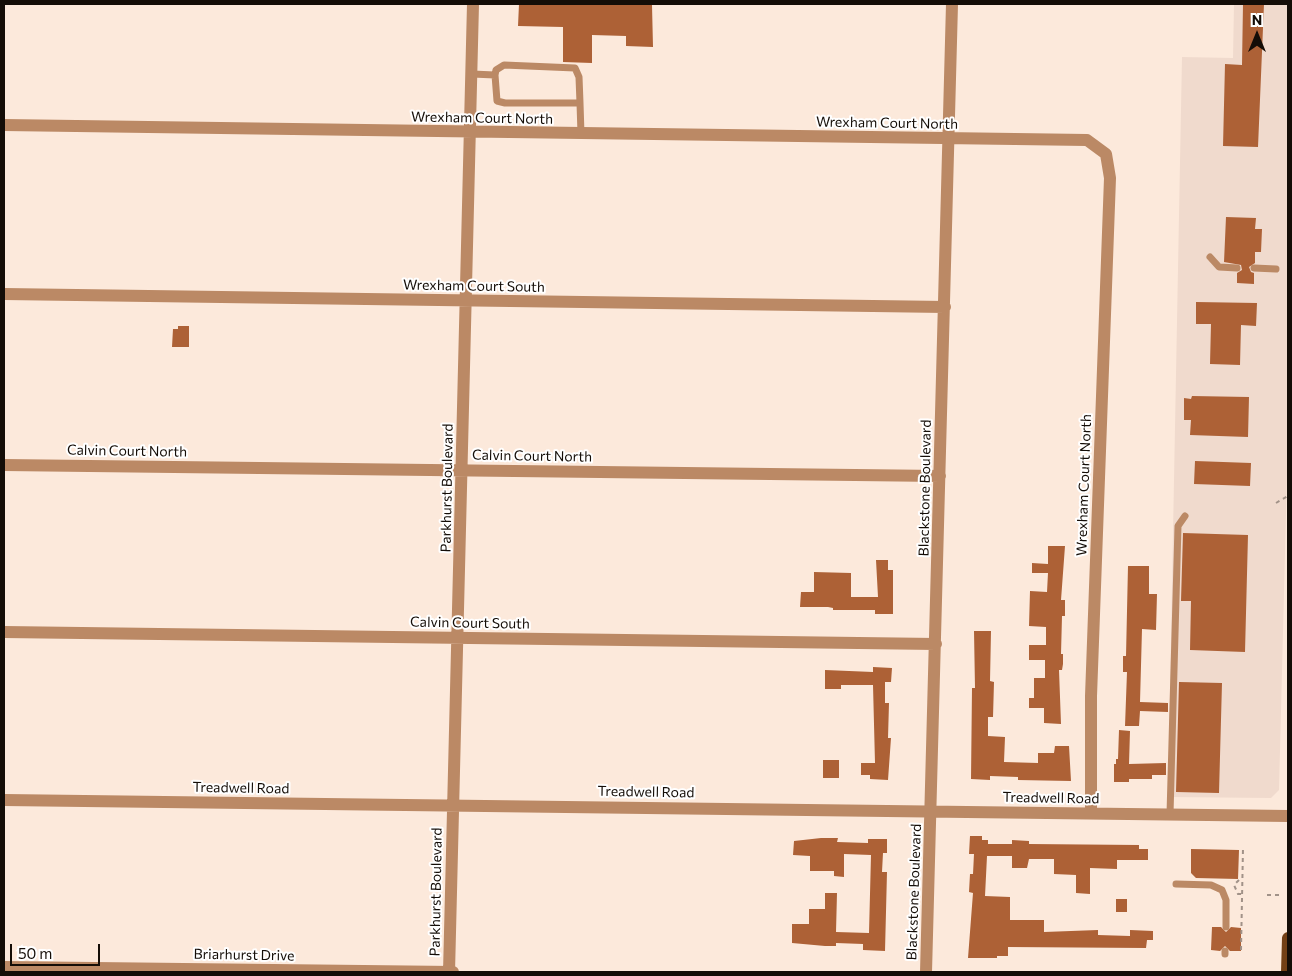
<!DOCTYPE html>
<style>
body{margin:0}
#map{position:relative;width:1292px;height:976px;overflow:hidden;background:#fce9db;font-family:Commissioner,sans-serif}
canvas{display:block}
.frame{position:absolute;inset:0;border:5px solid #140d07;pointer-events:none}
.north{position:absolute;left:1232px;top:10px;width:50px;height:50px;-webkit-text-stroke:4px #fff;paint-order:stroke;rotate:0deg;font-size:14px;font-weight:700;line-height:20px;text-align:center;color:#140d07}
.north::after{content:'';display:block;margin:auto;width:18px;height:22px;background:#140d07;clip-path:polygon(50% 0,100% 100%,50% 72%,0 100%)}
.scale{position:absolute;left:10px;top:944px;width:90px;height:22px;box-sizing:border-box;border:2px solid #140d07;border-top:0;padding-left:6px;font-size:15px;line-height:18px;white-space:nowrap;color:#140d07;-webkit-text-stroke:4px #fff;paint-order:stroke}
</style>
<div id="map">
<canvas width="1292" height="976"></canvas>
<div class="frame"></div>
<div class="north">N</div>
<div class="scale">50 m</div>
</div>
<script>
const context = document.querySelector('canvas').getContext('2d');
context.lineJoin = 'round';
function fillPath(path, color) { context.fillStyle = color; context.fill(path, 'evenodd'); }
const poly = rows => new Path2D(rows.map(r => 'M' + r).join(''));
function stroke(path, color, width, dash) { context.strokeStyle = color; context.lineWidth = width; context.lineCap = dash ? 'butt' : 'round'; context.setLineDash(dash || []); context.stroke(path); }
function label(font, color, halo, rows, align = 'center') {
  context.font = font + ' Commissioner,sans-serif'; context.lineWidth = 4; context.setLineDash([]); context.textBaseline = 'middle'; context.strokeStyle = halo; context.fillStyle = color; for (const [text, x, y, turn = 0] of rows) {
    context.save(); context.translate(x, y); context.rotate((+turn || 0) * Math.PI / 180); context.textAlign = isNaN(turn) ? turn : align; if (halo) context.strokeText(text, 0, 0); context.fillText(text, 0, 0); context.restore();
  }
}
const commercial = poly([
 [1234,4,1288,4,1288,434,1279,790,1271,798,1168,797,1182,57,1233,58]
]);
const building = poly([
 [519,4,652,5,653,47,626,46,626,36,592,35,592,63,563,62,563,27,518,26],
 [1243,4,1264,4,1258,147,1223,146,1225,64,1242,65],
 [1226,217,1256,218,1255,229,1262,229,1261,252,1255,252,1255,263,1249,267,1251,272,1254,273,1254,284,1237,283,1237,273,1242,270,1241,265,1224,262],
 [1196,302,1257,303,1256,326,1241,325,1240,365,1210,364,1211,324,1196,324],
 [178,326,189,326,189,347,172,347,173,329,178,329],
 [1192,396,1249,397,1248,437,1190,435,1191,420,1184,420,1184,398,1191,399],
 [1195,461,1251,463,1250,486,1194,484],
 [1183,533,1248,535,1245,652,1190,650,1191,601,1181,601],
 [1048,546,1065,546,1061,600,1065,600,1065,616,1062,616,1061,654,1063,654,1063,664,1062,670,1059,670,1061,724,1044,723,1044,708,1029,708,1029,698,1034,698,1034,678,1045,678,1045,660,1029,660,1029,645,1046,645,1046,627,1029,626,1030,591,1047,592,1048,573,1032,573,1032,563,1048,564],
 [876,560,888,560,888,570,893,570,893,614,875,614,875,610,833,610,833,608,828,607,800,607,801,592,814,592,814,572,851,573,851,597,878,597],
 [1128,566,1149,566,1149,594,1157,594,1156,630,1142,629,1140,702,1168,703,1168,712,1140,711,1139,726,1125,726,1127,672,1123,672,1123,656,1126,656],
 [974,631,991,631,990,681,994,682,993,717,988,717,988,736,1005,737,1004,762,1038,763,1038,753,1054,753,1055,746,1069,746,1071,781,1018,780,1018,777,990,776,990,780,971,779,972,688,975,688],
 [873,667,892,668,891,682,885,682,885,703,889,703,888,738,891,738,888,780,870,779,870,775,861,775,861,763,875,763,873,685,841,685,841,689,825,689,825,670,873,672],
 [1179,682,1222,683,1219,793,1176,792],
 [1119,730,1130,731,1129,764,1166,763,1166,775,1152,775,1152,779,1129,779,1129,782,1114,782,1114,764,1116,764,1116,759,1118,759],
 [823,760,839,760,839,778,823,778],
 [970,836,982,836,982,840,988,840,988,844,1012,844,1012,840,1029,841,1029,844,1139,845,1139,849,1148,849,1148,860,1117,860,1117,869,1090,868,1090,894,1076,893,1076,875,1054,874,1054,859,1029,859,1027,868,1012,868,1012,856,987,856,985,896,1010,897,1010,920,1044,920,1044,932,1098,930,1098,935,1130,936,1130,930,1153,931,1153,940,1147,940,1146,948,1008,947,1008,956,997,956,997,958,968,958,973,893,969,892,970,874,973,874,974,854,969,854],
 [821,838,838,838,837,842,868,843,868,839,887,839,887,853,883,853,882,872,887,872,885,951,863,950,863,944,836,943,836,946,825,946,792,943,792,924,809,924,809,909,825,909,825,893,837,893,836,932,869,933,871,855,844,854,844,877,834,876,834,871,810,871,810,856,793,855,794,841],
 [1191,849,1239,850,1238,879,1196,878,1191,873],
 [1116,899,1127,899,1127,912,1116,912],
 [1212,927,1221,927,1226,932,1231,927,1241,928,1241,951,1230,951,1225,946,1220,951,1211,950]
]);
const path = poly([
 [1276,503,1288,496],
 [1239,880,1234,885,1238,894,1243,894],
 [1267,895,1279,895],
 [1241,950,1243,848]
]);
const lane = poly([
 [472,74,495,75,497,101,505,103,580,103,581,134],
 [495,75,496,70,504,65,575,68,579,77,580,103],
 [1210,257,1219,267,1237,268],
 [1254,268,1276,269],
 [1170,814,1178,526,1185,516],
 [1176,884,1211,885,1222,890,1226,900,1226,927],
 [1225,951,1225,954]
]);
const street = poly([
 [4,125,1087,140,1106,154,1110,178,1091,696,1091,813],
 [4,294,945,307],
 [4,465,940,476],
 [4,632,936,644],
 [4,800,1288,816],
 [4,967,453,972],
 [449,972,473,4],
 [926,972,952,4]
]);
const primary = poly([
 [1287,972,1288,938]
]);
const streetNames = [
 ["Wrexham Court North",482,118,1],
 ["Wrexham Court North",887,123,1],
 ["Wrexham Court South",474,286,1],
 ["Calvin Court North",127,451,1],
 ["Calvin Court North",532,456,1],
 ["Wrexham Court North",1084,485,-88],
 ["Parkhurst Boulevard",447,488,-89],
 ["Blackstone Boulevard",925,488,-89],
 ["Calvin Court South",470,623,1],
 ["Treadwell Road",241,788,1],
 ["Treadwell Road",646,792,1],
 ["Treadwell Road",1051,798,1],
 ["Parkhurst Boulevard",436,892,-89],
 ["Blackstone Boulevard",914,892,-88],
 ["Briarhurst Drive",244,955,1]
];
fillPath(commercial, '#f0dacd');
fillPath(building, '#ad6136');
stroke(path, '#a19288', 2, [4, 4]);
stroke(lane, '#bb8965', 7);
stroke(street, '#bb8965', 12);
stroke(primary, '#734016', 12);
label('14px', '#140d07', '#fff', streetNames);
</script>
